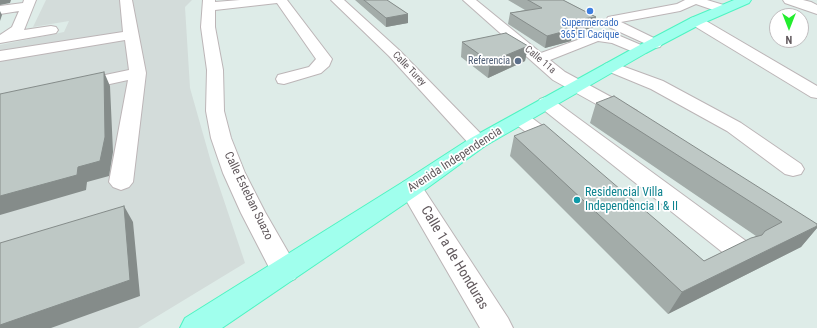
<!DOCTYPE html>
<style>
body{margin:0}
#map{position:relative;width:817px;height:328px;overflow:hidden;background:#deece8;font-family:"Roboto Condensed",sans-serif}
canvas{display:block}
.north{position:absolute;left:769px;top:8px;width:40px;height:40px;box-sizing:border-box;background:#fff;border:1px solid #bfbcbe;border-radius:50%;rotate:180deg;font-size:11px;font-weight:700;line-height:16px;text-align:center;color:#60585c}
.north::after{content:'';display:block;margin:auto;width:14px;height:18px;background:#23ed2e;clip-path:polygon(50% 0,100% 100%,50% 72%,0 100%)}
</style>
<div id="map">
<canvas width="817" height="328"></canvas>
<div class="north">N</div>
</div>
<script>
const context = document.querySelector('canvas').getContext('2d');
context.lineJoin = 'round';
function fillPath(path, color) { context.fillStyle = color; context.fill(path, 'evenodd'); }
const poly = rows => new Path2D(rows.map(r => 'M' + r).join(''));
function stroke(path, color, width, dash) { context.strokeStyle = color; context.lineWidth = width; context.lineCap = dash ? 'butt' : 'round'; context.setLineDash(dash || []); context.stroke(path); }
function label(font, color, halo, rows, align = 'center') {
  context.font = font + ' "Roboto Condensed",sans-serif'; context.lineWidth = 3.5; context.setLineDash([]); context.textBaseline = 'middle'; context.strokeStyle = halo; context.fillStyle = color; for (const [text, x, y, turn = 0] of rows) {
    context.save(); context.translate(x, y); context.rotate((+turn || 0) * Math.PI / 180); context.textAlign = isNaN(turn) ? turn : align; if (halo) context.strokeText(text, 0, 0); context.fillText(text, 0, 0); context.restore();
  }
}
const industrial = poly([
 [46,0,192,0,185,7,190,88,211,162,245,263,138,328,0,328,0,45,64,32,69,21,33,27]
]);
const minor = poly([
 [24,0,36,0,24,30,51,26,56,27,58,30,56,33,51,34,0,43,0,35,12,27,19,11,0,14,0,6,23,3,24,0],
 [120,0,132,0,146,73,133,182,129,187,121,190,113,187,109,182,128,80,78,91,72,90,69,86,72,82,129,70,125,40,0,61,0,51,123,32,120,0],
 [203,0,215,0,215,2,240,0,287,0,332,59,329,66,321,73,284,84,278,83,276,79,278,75,309,67,316,59,277,3,215,10,215,27,223,70,224,111,231,138,245,173,265,212,299,271,295,279,285,283,275,279,241,213,223,173,211,138,206,111,207,70,201,27,203,0],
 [331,0,344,0,399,50,485,138,488,142,485,146,478,148,471,146,389,56,331,0],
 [463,0,476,0,541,53,597,33,620,36,641,45,644,48,641,51,636,53,612,43,598,41,550,60,565,72,637,111,640,115,637,119,630,121,623,119,553,80,463,0],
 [685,0,707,0,727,6,728,9,727,12,722,13,696,4,680,11,621,22,660,41,662,44,660,47,655,48,609,27,607,24,606,20,608,17,677,4,685,0],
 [783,0,803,0,811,2,817,5,817,14,785,3,783,0],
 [696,17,701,18,817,86,817,98,811,97,691,24,689,21,691,18,696,17],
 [611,62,663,81,741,123,801,164,804,169,801,174,793,176,785,174,727,131,651,89,605,70,603,67,605,64,611,62],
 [546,97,552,99,746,241,750,248,746,255,736,258,726,255,540,107,537,103,540,99,546,97],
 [521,113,528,115,564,142,567,146,564,150,557,152,550,150,514,123,511,119,514,115,521,113],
 [411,180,419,182,508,318,513,328,480,328,399,188,403,182,411,180]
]);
const major = poly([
 [734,0,751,0,749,3,701,24,646,53,485,146,419,194,222,328,180,328,185,318,403,182,471,138,636,47,691,18,734,0]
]);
const wall = poly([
 [355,0,387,0,408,14,408,23,386,27],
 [508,0,563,0,596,17,593,28,578,31,577,35,572,36,571,41,545,48,508,24,510,13,525,10],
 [462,42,528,46,525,61,488,78,461,57],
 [596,103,817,224,817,228,801,247,668,314,510,156,514,136,704,261,756,236,590,123]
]);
const shadedWall = poly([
 [0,0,11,0,10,3,0,5],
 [0,11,2,15,0,21],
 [408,14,408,23,386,27,386,18],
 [596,17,593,28,578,31,577,35,572,36,571,41,545,48,547,36,575,20],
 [528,46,525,61,488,78,490,62],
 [104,72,110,86,113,152,109,176,87,182,86,190,0,215,0,196,78,167],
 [124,206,133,222,140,296,51,328,0,328,0,325],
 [817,226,817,228,801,247,668,314,682,292]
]);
const building = poly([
 [364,0,387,0,408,14,386,18,364,0],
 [528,0,563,0,596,17,575,20,580,23,567,25,573,29,547,36,510,13,542,8,528,0],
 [506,33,528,46,490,62,462,42,506,33],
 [104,72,105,137,100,161,78,167,77,175,0,196,0,94,104,72],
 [614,96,817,224,817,226,682,292,514,136,544,124,704,261,751,238,762,235,765,231,782,222,596,103,614,96],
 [124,206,130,280,0,325,0,243,124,206]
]);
const markers = [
 [590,11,4,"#3f7fe0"],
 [518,61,4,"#5c6f8a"],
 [577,200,4,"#0f9aa8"]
];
const farShopnames = [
 ["Supermercado",590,23],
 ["365 El Cacique",590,35]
];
const farStreetnames = [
 ["Calle 11a",540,60,40],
 ["Calle Turey",409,69,46]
];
const farServicenames = [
 ["Referencia",510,61]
];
const streetNames = [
 ["Avenida Independencia",455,160,-33],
 ["Calle Esteban Suazo",248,196,64]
];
const cultureNames = [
 ["Residencial Villa",585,193],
 ["Independencia I & II",585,207]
];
const nearStreetnames = [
 ["Calle 1a de Honduras",454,258,59]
];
fillPath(industrial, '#d3dcda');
stroke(minor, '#bcb5b7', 2);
stroke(major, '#4ef4c2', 2);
fillPath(minor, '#fff');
fillPath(major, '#a0ffed');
fillPath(wall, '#a3aca9');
fillPath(shadedWall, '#858c8a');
fillPath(building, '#bec8c5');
stroke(building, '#858c8a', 1);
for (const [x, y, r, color] of markers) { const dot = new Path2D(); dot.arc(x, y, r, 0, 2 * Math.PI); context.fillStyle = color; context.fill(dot); stroke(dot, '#fff', 1.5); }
label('10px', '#366cbe', '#fff', farShopnames);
label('10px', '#60585c', '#fff', farStreetnames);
label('10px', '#4e5e75', '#fff', farServicenames, 'right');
label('12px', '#60585c', '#fff', streetNames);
label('12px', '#0d838f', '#fff', cultureNames, 'left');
label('14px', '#60585c', '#fff', nearStreetnames);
</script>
